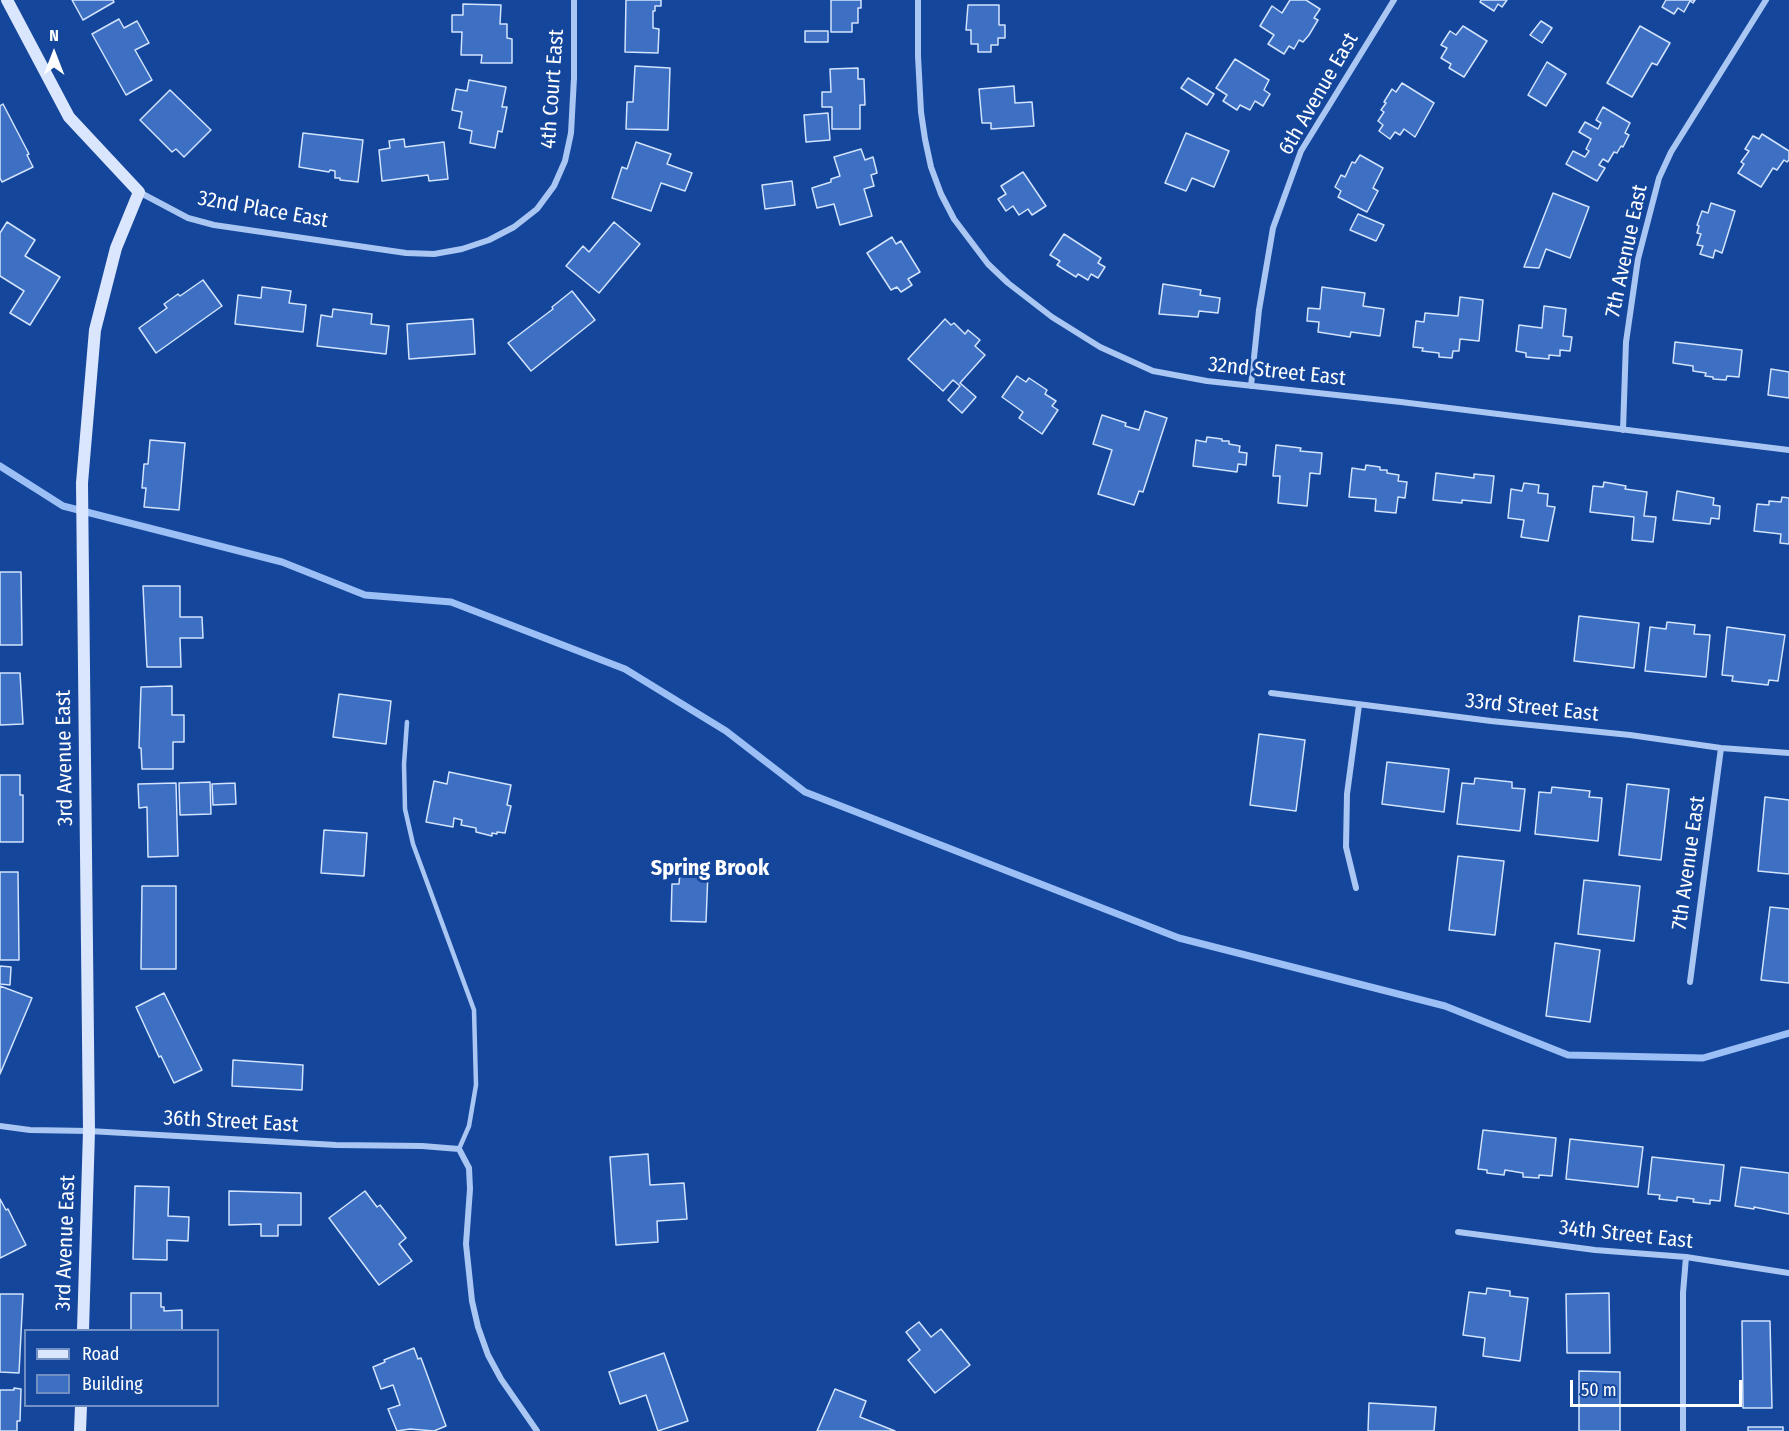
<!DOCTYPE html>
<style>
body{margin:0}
#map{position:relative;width:1789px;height:1431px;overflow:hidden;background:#14469c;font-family:"Fira Sans Condensed",sans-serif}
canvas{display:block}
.legend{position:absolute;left:24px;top:1329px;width:195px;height:78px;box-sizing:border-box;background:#14469c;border:2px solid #7290c4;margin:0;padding:8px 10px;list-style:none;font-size:18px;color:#fff}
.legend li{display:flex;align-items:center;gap:12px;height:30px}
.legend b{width:30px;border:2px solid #7290c4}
.north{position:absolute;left:24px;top:24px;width:60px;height:60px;-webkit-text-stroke:4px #14469c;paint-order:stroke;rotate:0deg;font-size:16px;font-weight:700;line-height:24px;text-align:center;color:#fff}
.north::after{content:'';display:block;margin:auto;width:21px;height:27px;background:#fff;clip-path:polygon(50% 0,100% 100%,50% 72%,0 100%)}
.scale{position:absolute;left:1570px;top:1380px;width:172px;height:27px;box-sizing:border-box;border:3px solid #fff;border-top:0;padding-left:8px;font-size:18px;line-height:21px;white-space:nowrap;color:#fff;-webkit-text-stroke:4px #14469c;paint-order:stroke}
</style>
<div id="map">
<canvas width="1789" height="1431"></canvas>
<ul class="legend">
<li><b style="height:8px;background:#dae6fd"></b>Road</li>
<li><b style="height:16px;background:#3d6fc3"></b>Building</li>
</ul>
<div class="north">N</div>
<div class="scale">50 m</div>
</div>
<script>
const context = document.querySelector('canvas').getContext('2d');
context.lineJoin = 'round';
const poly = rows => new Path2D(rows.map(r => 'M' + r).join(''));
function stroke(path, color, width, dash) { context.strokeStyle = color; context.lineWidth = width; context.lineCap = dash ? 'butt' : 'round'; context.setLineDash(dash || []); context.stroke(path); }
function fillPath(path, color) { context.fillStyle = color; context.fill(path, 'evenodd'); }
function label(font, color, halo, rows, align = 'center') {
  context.font = font + ' "Fira Sans Condensed",sans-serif'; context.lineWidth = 6; context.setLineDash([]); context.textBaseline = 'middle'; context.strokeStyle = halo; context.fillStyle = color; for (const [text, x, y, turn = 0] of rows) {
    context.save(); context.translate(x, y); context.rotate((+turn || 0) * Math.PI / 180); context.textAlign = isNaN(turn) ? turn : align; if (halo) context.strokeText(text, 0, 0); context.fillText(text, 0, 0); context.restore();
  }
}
const stream = poly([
 [0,466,63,506,282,562,365,595,451,602,625,669,726,731,805,792,1179,938,1445,1006,1568,1055,1703,1058,1789,1033]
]);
const building = poly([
 [72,0,113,0,114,2,83,20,72,0],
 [626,0,661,0,661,6,655,6,655,11,653,11,653,28,659,29,658,53,625,52,626,0],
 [831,0,861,0,861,8,858,8,858,23,852,23,852,32,831,32,831,0],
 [1290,0,1306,0,1320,9,1314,18,1318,20,1309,35,1303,42,1299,40,1294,49,1289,46,1284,54,1268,44,1274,35,1260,26,1272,6,1282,13,1290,0],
 [1481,0,1507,0,1502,7,1498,4,1494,11,1480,2,1481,0],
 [1666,0,1695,0,1693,3,1690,1,1684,12,1678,8,1674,14,1662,7,1666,0],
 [463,4,501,5,500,24,507,24,507,38,512,39,512,63,481,63,482,55,461,55,462,32,452,32,452,15,463,15,463,4],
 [968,5,999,5,999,25,1005,25,1005,38,998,38,998,45,991,45,991,52,978,52,978,44,971,44,971,30,966,30,968,5],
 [119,19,124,28,137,21,149,43,135,50,152,80,126,95,92,34,119,19],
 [1541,21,1552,28,1542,43,1530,35,1541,21],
 [1463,26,1487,41,1464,77,1449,68,1451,64,1441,58,1447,48,1441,45,1450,31,1456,35,1463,26],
 [1640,26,1670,43,1657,65,1652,63,1632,97,1607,83,1640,26],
 [805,31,828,31,828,42,805,42,805,31],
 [1235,59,1269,80,1264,90,1270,94,1263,106,1255,101,1250,110,1240,105,1237,110,1223,101,1227,95,1216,88,1235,59],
 [1547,62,1566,74,1546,106,1528,95,1547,62],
 [635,66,670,68,668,130,626,129,627,102,633,102,635,66],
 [858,68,858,79,864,79,865,105,860,105,860,129,832,129,832,107,822,107,822,92,831,92,830,69,858,68],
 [1188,78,1214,94,1207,105,1181,88,1188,78],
 [469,80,506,87,502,107,507,107,502,132,498,131,495,148,470,143,472,131,459,128,462,112,452,110,456,89,467,91,469,80],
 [1402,83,1434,103,1415,137,1404,129,1400,135,1395,132,1390,139,1379,131,1383,125,1378,121,1384,112,1381,110,1386,103,1384,102,1392,89,1396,92,1402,83],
 [1014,86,1015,103,1032,102,1034,126,991,129,991,123,982,123,979,89,1014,86],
 [170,90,211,130,184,157,176,149,172,152,140,120,170,90],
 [3,104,29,154,27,155,33,167,2,182,0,178,0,106,3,104],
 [1603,107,1630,123,1625,133,1629,135,1623,147,1621,146,1617,153,1614,152,1608,162,1603,159,1599,165,1605,168,1597,181,1566,164,1573,151,1585,157,1589,151,1586,149,1591,139,1579,132,1585,122,1598,129,1601,123,1596,120,1603,107],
 [828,113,830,140,806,142,804,115,828,113],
 [303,133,363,140,358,182,340,180,340,178,335,178,335,171,330,170,329,172,299,167,303,133],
 [1186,133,1229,151,1214,187,1192,178,1186,191,1165,183,1186,133],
 [1762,134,1789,151,1789,160,1787,162,1784,160,1777,170,1773,168,1761,187,1738,173,1744,164,1741,162,1749,151,1745,149,1753,136,1759,139,1762,134],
 [404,139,405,147,444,142,448,179,429,181,428,175,382,181,379,150,390,148,389,141,404,139],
 [636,142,671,154,667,164,692,173,685,191,661,183,651,211,612,198,622,167,627,169,636,142],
 [861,149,865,160,873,157,877,173,871,175,874,186,864,189,872,216,840,225,834,204,817,208,812,188,831,182,831,179,840,176,834,157,861,149],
 [1360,155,1383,168,1373,188,1378,191,1367,212,1338,197,1341,191,1335,187,1341,175,1345,177,1352,162,1355,163,1360,155],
 [1023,172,1046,206,1032,215,1028,209,1019,215,1013,206,1006,211,998,199,1006,194,1001,186,1023,172],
 [792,181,795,205,765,209,762,185,792,181],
 [1553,193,1589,207,1570,258,1546,249,1539,268,1524,267,1553,193],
 [1711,203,1735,211,1722,253,1715,250,1713,258,1700,254,1703,246,1697,245,1701,234,1697,233,1699,226,1697,225,1702,211,1708,213,1711,203],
 [1358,214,1384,225,1376,241,1350,230,1358,214],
 [7,222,35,240,25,256,60,277,30,325,10,313,24,291,0,276,0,233,7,222],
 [614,222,640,244,599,293,566,266,583,246,589,252,614,222],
 [1064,234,1101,258,1098,263,1105,267,1098,278,1091,274,1088,280,1078,274,1076,277,1057,265,1060,261,1050,255,1064,234],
 [892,237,896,244,901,241,920,272,908,279,912,285,901,292,897,287,891,290,867,253,892,237],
 [203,280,222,306,156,353,139,328,167,308,164,304,178,294,180,296,203,280],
 [1163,284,1201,290,1200,295,1220,298,1218,313,1199,311,1198,317,1159,314,1163,284],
 [262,287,291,291,289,303,306,305,303,332,235,324,238,295,261,298,262,287],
 [1322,287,1365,293,1363,306,1384,309,1380,336,1351,332,1350,337,1318,332,1319,322,1307,321,1308,308,1320,309,1322,287],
 [572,291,595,320,531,371,508,343,553,309,552,307,572,291],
 [1460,297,1483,300,1479,341,1460,339,1459,351,1453,351,1452,358,1439,357,1439,353,1422,351,1423,348,1413,347,1416,321,1424,322,1425,313,1458,316,1460,297],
 [1544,306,1566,309,1563,336,1572,337,1570,351,1560,350,1560,356,1549,355,1549,359,1526,357,1526,353,1516,351,1519,325,1542,328,1544,306],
 [333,309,372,314,371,324,389,326,386,354,317,346,321,315,332,317,333,309],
 [473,319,475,354,409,359,407,324,473,319],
 [945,319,951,325,954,323,965,334,968,330,980,340,975,346,985,355,960,383,976,397,962,413,948,400,960,386,953,380,943,391,908,359,945,319],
 [1675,342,1742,350,1739,377,1727,376,1726,380,1713,379,1713,377,1705,376,1706,373,1693,371,1693,366,1673,363,1675,342],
 [1771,369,1789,372,1789,398,1768,395,1771,369],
 [1017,376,1026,382,1029,378,1047,390,1045,394,1056,401,1052,406,1058,410,1042,434,1019,418,1023,412,1002,397,1017,376],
 [1145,411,1167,418,1143,492,1139,491,1134,505,1098,494,1112,450,1093,444,1102,415,1126,423,1125,426,1139,430,1145,411],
 [1207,437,1222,439,1222,441,1229,441,1229,444,1240,446,1239,452,1247,453,1246,465,1238,464,1237,472,1193,466,1196,440,1206,442,1207,437],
 [150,440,185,443,179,510,144,507,146,488,142,488,144,464,148,464,150,440],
 [1276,445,1301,448,1300,451,1322,453,1320,474,1310,473,1307,506,1278,503,1280,476,1273,476,1276,445],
 [1366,465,1380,467,1380,470,1387,470,1387,473,1399,475,1398,481,1407,482,1405,498,1398,497,1396,513,1375,511,1376,499,1349,497,1352,468,1365,470,1366,465],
 [1436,473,1474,478,1474,474,1494,476,1491,503,1462,500,1462,503,1433,500,1436,473],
 [1604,482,1626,486,1625,489,1647,492,1644,516,1656,517,1653,542,1632,540,1634,517,1590,512,1593,486,1603,487,1604,482],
 [1524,483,1539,485,1538,493,1548,494,1547,506,1555,507,1548,541,1521,537,1524,520,1508,518,1511,489,1522,491,1524,483],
 [1677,491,1714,498,1713,505,1720,506,1719,519,1711,518,1710,524,1673,520,1677,491],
 [1782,497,1789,498,1789,544,1780,543,1781,534,1754,531,1757,504,1769,505,1769,501,1781,502,1782,497],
 [0,572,21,572,22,645,0,645,0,572],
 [143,586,180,586,180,617,202,617,203,638,180,638,181,667,147,667,143,586],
 [1579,616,1639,623,1634,668,1574,661,1579,616],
 [1667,622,1695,625,1694,634,1710,635,1706,677,1645,671,1650,627,1666,629,1667,622],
 [1727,627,1785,635,1778,681,1769,680,1768,685,1732,681,1733,676,1722,675,1727,627],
 [0,673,20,673,23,724,0,725,0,673],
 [172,686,172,715,184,715,184,742,173,742,173,769,142,769,141,748,139,748,141,687,172,686],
 [339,694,391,701,386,744,333,737,339,694],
 [1259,734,1305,740,1296,811,1250,805,1259,734],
 [1387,762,1449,769,1444,812,1382,804,1387,762],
 [449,772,511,785,507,805,511,806,505,833,497,832,497,834,492,833,492,836,476,832,476,828,461,825,462,820,454,818,453,827,426,822,434,781,447,784,449,772],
 [0,775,20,775,20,795,23,795,23,842,0,842,0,775],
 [1475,778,1512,782,1512,788,1525,789,1520,831,1457,824,1462,783,1474,784,1475,778],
 [210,782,211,814,180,815,179,783,210,782],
 [176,783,178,856,148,857,147,807,139,808,138,784,176,783],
 [235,783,236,804,213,805,212,784,235,783],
 [1627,784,1669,789,1661,860,1619,855,1627,784],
 [1552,787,1590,791,1589,797,1602,798,1598,841,1535,834,1539,792,1551,793,1552,787],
 [1765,797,1789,800,1789,874,1758,871,1765,797],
 [324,830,367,833,364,876,321,873,324,830],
 [1458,856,1504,861,1495,935,1449,930,1458,856],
 [680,871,708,872,706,922,671,921,672,884,679,884,680,871],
 [0,872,18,872,19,960,0,960,0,872],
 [1584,880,1640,886,1634,941,1578,934,1584,880],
 [142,886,176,886,176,969,141,969,142,886],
 [1770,907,1789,909,1789,983,1761,980,1770,907],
 [1555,943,1600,950,1590,1022,1546,1016,1555,943],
 [0,966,11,967,10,985,0,984,0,966],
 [0,986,32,998,0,1074,0,986],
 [164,993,202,1070,174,1083,161,1056,159,1057,136,1007,164,993],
 [233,1060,303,1065,302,1090,232,1086,233,1060],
 [1483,1130,1556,1138,1552,1176,1539,1175,1539,1178,1523,1177,1523,1173,1505,1170,1504,1175,1487,1173,1487,1170,1478,1169,1483,1130],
 [1570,1139,1643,1147,1638,1187,1566,1179,1570,1139],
 [648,1154,650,1185,684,1183,687,1219,657,1221,658,1242,616,1245,610,1157,648,1154],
 [1652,1157,1724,1165,1720,1201,1710,1200,1710,1204,1693,1202,1694,1199,1677,1197,1677,1201,1659,1199,1660,1195,1648,1194,1652,1157],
 [1741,1167,1789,1173,1789,1214,1754,1207,1754,1209,1735,1206,1741,1167],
 [135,1186,169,1187,168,1216,189,1217,188,1241,167,1240,167,1260,133,1259,135,1186],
 [229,1191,301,1193,301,1225,278,1225,278,1236,261,1236,261,1224,229,1225,229,1191],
 [365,1191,377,1207,380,1205,406,1238,399,1244,412,1261,379,1285,329,1218,365,1191],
 [0,1199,6,1210,8,1209,26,1245,0,1258,0,1199],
 [1487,1288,1510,1291,1510,1296,1528,1298,1520,1361,1483,1356,1485,1338,1463,1335,1469,1292,1486,1294,1487,1288],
 [131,1293,161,1293,161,1307,164,1307,164,1311,182,1310,182,1330,131,1330,131,1293],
 [1609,1293,1610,1353,1567,1353,1566,1294,1609,1293],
 [0,1294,23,1294,19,1373,0,1372,0,1294],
 [1742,1321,1770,1321,1772,1408,1743,1408,1742,1321],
 [919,1322,931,1337,941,1329,970,1365,935,1393,908,1360,920,1350,906,1332,919,1322],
 [414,1348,418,1359,421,1358,446,1426,434,1431,410,1429,397,1431,388,1409,400,1405,393,1385,381,1389,373,1367,385,1362,384,1360,414,1348],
 [664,1353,688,1421,658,1431,646,1395,620,1404,609,1372,664,1353],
 [1579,1371,1620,1372,1620,1431,1579,1431,1579,1371],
 [14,1388,21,1389,20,1421,17,1421,17,1431,0,1431,0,1390,14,1390,14,1388],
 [835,1389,866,1401,860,1417,895,1431,817,1431,835,1389],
 [1369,1403,1436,1407,1434,1431,1368,1431,1369,1403],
 [1748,1427,1783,1427,1783,1431,1748,1431,1748,1427]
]);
const lane = poly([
 [407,722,404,764,405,809,413,844,474,1010,476,1085,469,1126,459,1149]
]);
const street = poly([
 [918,0,918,56,921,112,925,139,931,167,941,194,954,219,988,264,1008,283,1052,317,1100,347,1153,371,1207,381,1401,402,1789,450],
 [139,192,188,218,214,225,406,253,434,254,462,249,489,240,514,227,537,209,554,186,565,161,571,133,574,78,574,0],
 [1251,386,1259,310,1273,228,1301,151,1394,0],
 [1623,430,1626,342,1638,259,1659,178,1671,152,1766,0],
 [1271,693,1491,721,1630,735,1721,748,1789,753],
 [1356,888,1346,847,1347,794,1359,705],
 [1690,982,1721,748],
 [0,1126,30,1130,89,1131,336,1145,422,1146,459,1149,469,1168,470,1189,466,1244,472,1301,478,1327,488,1355,501,1379,537,1431],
 [1458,1232,1595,1250,1686,1257,1789,1273],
 [1683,1431,1683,1293,1686,1257]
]);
const secondary = poly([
 [7,0,69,117,139,192,116,248,95,330,82,483,89,1131,83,1330],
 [80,1431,81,1406]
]);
const streetNames = [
 ["4th Court East",553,89,-86],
 ["6th Avenue East",1319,94,-60],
 ["32nd Place East",263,210,10],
 ["7th Avenue East",1627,251,-78],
 ["32nd Street East",1277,372,6],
 ["33rd Street East",1532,708,6],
 ["3rd Avenue East",65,758,-91],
 ["7th Avenue East",1689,863,-82],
 ["36th Street East",231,1122,3],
 ["34th Street East",1626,1235,6],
 ["3rd Avenue East",66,1243,-88]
];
const neighbourhoodNames = [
 ["Spring Brook",710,869]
];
stroke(stream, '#9cbff6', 7);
fillPath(building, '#3d6fc3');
stroke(building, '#d2e3fd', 1.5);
stroke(lane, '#aac6f3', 4.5);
stroke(street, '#aac6f3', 6);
stroke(secondary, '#dae6fd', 12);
label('21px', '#fff', '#14469c', streetNames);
label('bold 22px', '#fff', '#14469c', neighbourhoodNames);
</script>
